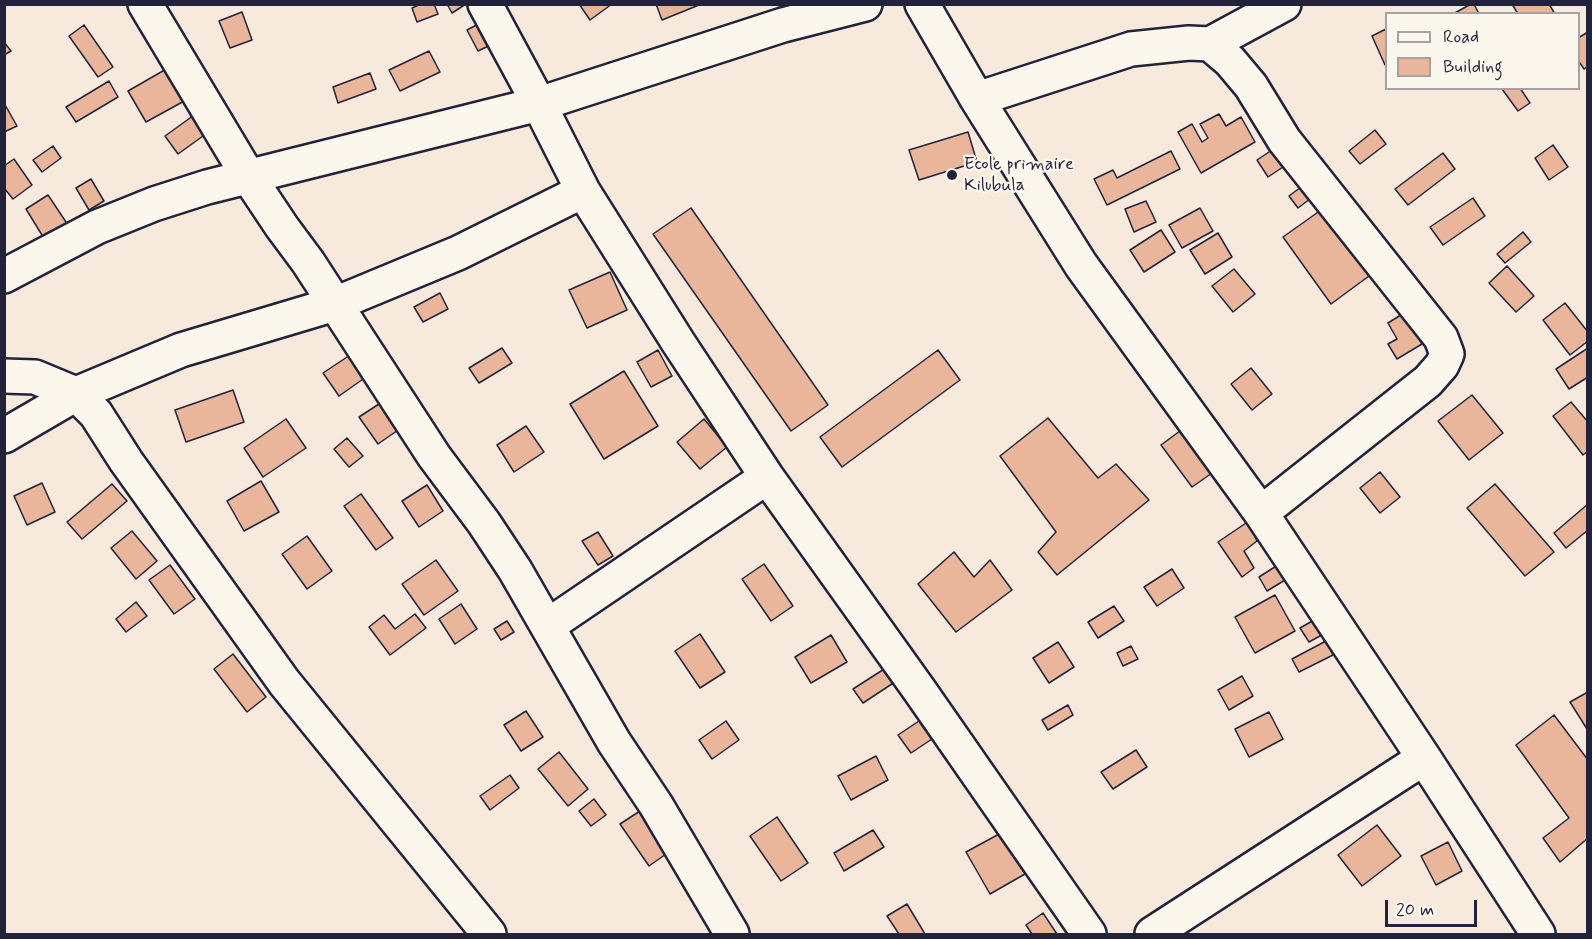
<!DOCTYPE html>
<style>
body{margin:0}
#map{position:relative;width:1592px;height:939px;overflow:hidden;background:#f7eadc;font-family:Mynerve,sans-serif}
canvas{display:block}
.frame{position:absolute;inset:0;border:6px solid #22223b;pointer-events:none}
.legend{position:absolute;left:1385px;top:12px;width:195px;height:78px;box-sizing:border-box;background:#fbf7ec;border:2px solid #a4a2a5;margin:0;padding:8px 10px;list-style:none;font-size:18px;color:#22223b}
.legend li{display:flex;align-items:center;gap:12px;height:30px}
.legend b{width:30px;border:2px solid #a4a2a5}
.scale{position:absolute;left:1385px;top:900px;width:92px;height:27px;box-sizing:border-box;border:3px solid #22223b;border-top:0;padding-left:8px;font-size:18px;line-height:21px;white-space:nowrap;color:#22223b;-webkit-text-stroke:4px #fbf7ec;paint-order:stroke}
</style>
<div id="map">
<canvas width="1592" height="939"></canvas>
<div class="frame"></div>
<ul class="legend">
<li><b style="height:8px;background:#fbf7ec"></b>Road</li>
<li><b style="height:16px;background:#e9b69c"></b>Building</li>
</ul>
<div class="scale">20 m</div>
</div>
<script>
const context = document.querySelector('canvas').getContext('2d');
context.lineJoin = 'round';
function fillPath(path, color) { context.fillStyle = color; context.fill(path, 'evenodd'); }
const poly = rows => new Path2D(rows.map(r => 'M' + r).join(''));
function stroke(path, color, width, dash) { context.strokeStyle = color; context.lineWidth = width; context.lineCap = dash ? 'butt' : 'round'; context.setLineDash(dash || []); context.stroke(path); }
function label(font, color, halo, rows, align = 'center') {
  context.font = font + ' Mynerve,sans-serif'; context.lineWidth = 4.5; context.setLineDash([]); context.textBaseline = 'middle'; context.strokeStyle = halo; context.fillStyle = color; for (const [text, x, y, turn = 0] of rows) {
    context.save(); context.translate(x, y); context.rotate((+turn || 0) * Math.PI / 180); context.textAlign = isNaN(turn) ? turn : align; if (halo) context.strokeText(text, 0, 0); context.fillText(text, 0, 0); context.restore();
  }
}
const building = poly([
 [421,4,434,4,438,14,417,22,412,8,421,4],
 [447,4,466,4,452,13,447,4],
 [579,4,612,4,590,20,579,4],
 [656,4,698,4,699,5,662,20,656,4],
 [1471,4,1474,4,1479,14,1453,14,1471,4],
 [1512,4,1549,4,1555,14,1518,14,1512,4],
 [242,12,252,40,230,48,219,21,242,12],
 [488,19,499,41,478,51,467,30,488,19],
 [84,25,113,67,98,77,69,36,84,25],
 [1386,29,1386,65,1385,65,1372,36,1386,29],
 [1588,32,1588,66,1584,69,1578,60,1578,38,1588,32],
 [4,42,11,51,4,55,4,42],
 [429,51,440,72,400,91,389,70,429,51],
 [168,68,186,100,146,122,128,91,168,68],
 [370,73,376,89,338,103,333,87,370,73],
 [109,81,118,97,76,122,66,107,109,81],
 [1520,88,1530,103,1518,111,1502,89,1520,88],
 [4,103,17,126,4,132,4,103],
 [197,113,210,131,178,154,165,136,197,113],
 [1219,114,1226,126,1241,117,1255,142,1201,173,1178,132,1192,124,1202,142,1208,138,1200,124,1219,114],
 [1375,130,1386,144,1360,164,1349,151,1375,130],
 [968,132,977,162,919,180,909,150,968,132],
 [1281,144,1292,161,1268,177,1257,160,1281,144],
 [1553,145,1568,167,1549,180,1535,158,1553,145],
 [53,146,61,158,42,172,33,160,53,146],
 [1171,151,1180,169,1107,205,1094,179,1113,170,1117,178,1171,151],
 [1443,153,1455,169,1408,205,1395,189,1443,153],
 [14,159,32,185,13,199,4,188,4,166,14,159],
 [1313,178,1322,190,1298,208,1289,196,1313,178],
 [91,179,104,201,89,210,76,188,91,179],
 [48,195,68,225,45,240,26,209,48,195],
 [1473,198,1485,216,1443,245,1430,227,1473,198],
 [1146,201,1156,222,1134,232,1125,209,1146,201],
 [691,208,828,405,791,431,653,234,691,208],
 [1200,208,1213,231,1182,248,1169,225,1200,208],
 [1321,210,1369,276,1331,304,1283,237,1321,210],
 [1161,230,1175,252,1144,272,1130,250,1161,230],
 [1523,232,1531,242,1505,263,1497,254,1523,232],
 [1218,233,1232,257,1205,274,1190,250,1218,233],
 [1507,266,1534,296,1516,312,1489,283,1507,266],
 [1234,269,1255,294,1233,312,1212,286,1234,269],
 [610,272,627,310,587,328,569,290,610,272],
 [440,293,448,309,423,322,414,307,440,293],
 [1565,303,1588,332,1588,341,1570,355,1543,320,1565,303],
 [1404,313,1422,344,1397,359,1388,344,1397,339,1388,323,1404,313],
 [502,348,512,363,479,383,469,368,502,348],
 [1588,348,1588,377,1569,389,1556,369,1588,348],
 [658,350,672,376,651,387,637,362,658,350],
 [938,350,960,380,842,467,820,437,938,350],
 [350,355,366,377,339,396,323,373,350,355],
 [1251,368,1272,394,1252,410,1231,384,1251,368],
 [624,371,658,426,604,459,570,404,624,371],
 [233,390,244,422,186,442,175,410,233,390],
 [1472,395,1503,433,1469,460,1438,421,1472,395],
 [382,402,401,428,378,444,359,417,382,402],
 [1571,402,1588,422,1588,451,1583,455,1553,416,1571,402],
 [1048,418,1098,478,1116,464,1149,500,1057,575,1038,552,1056,532,1000,456,1048,418],
 [286,419,306,448,263,477,244,448,286,419],
 [704,419,727,447,700,469,677,442,704,419],
 [526,426,544,452,514,472,497,445,526,426],
 [1184,428,1215,471,1192,487,1161,445,1184,428],
 [347,438,363,456,349,467,334,449,347,438],
 [1380,472,1400,497,1380,513,1360,488,1380,472],
 [261,481,279,512,244,531,227,501,261,481],
 [42,483,55,512,27,525,14,496,42,483],
 [112,484,127,501,82,539,67,522,112,484],
 [1495,484,1554,552,1525,576,1467,508,1495,484],
 [427,485,443,511,419,527,402,501,427,485],
 [361,494,393,538,376,550,344,506,361,494],
 [1588,504,1588,530,1566,548,1554,533,1588,504],
 [1249,521,1257,541,1244,551,1254,568,1242,577,1218,542,1249,521],
 [132,531,157,561,136,579,111,548,132,531],
 [598,532,613,556,598,565,582,541,598,532],
 [307,536,332,571,307,589,282,554,307,536],
 [954,552,974,577,990,560,1012,590,956,632,918,584,954,552],
 [436,560,458,591,424,615,402,584,436,560],
 [1281,563,1290,577,1267,591,1259,577,1281,563],
 [764,564,793,606,771,621,742,579,764,564],
 [170,565,195,599,174,614,149,580,170,565],
 [1172,569,1184,588,1157,606,1144,587,1172,569],
 [1275,595,1295,631,1255,653,1235,617,1275,595],
 [136,602,147,616,126,632,116,619,136,602],
 [461,604,477,629,455,644,439,619,461,604],
 [1114,606,1124,621,1098,638,1088,622,1114,606],
 [415,614,426,628,390,655,369,627,384,615,395,629,415,614],
 [1321,616,1329,631,1309,642,1300,628,1321,616],
 [507,621,514,632,501,640,494,629,507,621],
 [700,634,725,672,700,688,675,651,700,634],
 [831,635,847,662,811,683,795,657,831,635],
 [1326,641,1333,655,1299,672,1292,659,1326,641],
 [1058,642,1074,667,1049,683,1033,658,1058,642],
 [1131,646,1138,659,1123,666,1117,653,1131,646],
 [233,654,266,697,247,712,214,669,233,654],
 [892,664,901,678,863,703,853,689,892,664],
 [1242,676,1253,696,1229,710,1218,690,1242,676],
 [1588,692,1588,729,1587,729,1570,702,1588,692],
 [1068,705,1073,715,1048,730,1042,720,1068,705],
 [526,711,543,737,521,751,504,725,526,711],
 [1269,712,1283,739,1249,757,1235,729,1269,712],
 [1554,715,1588,760,1588,838,1560,862,1543,838,1569,818,1516,745,1554,715],
 [922,719,935,737,911,753,898,735,922,719],
 [726,721,739,740,712,759,699,740,726,721],
 [1136,750,1147,767,1113,789,1101,772,1136,750],
 [559,752,588,789,568,806,538,769,559,752],
 [876,756,888,780,851,800,838,776,876,756],
 [510,775,519,788,490,810,480,796,510,775],
 [594,799,606,815,591,826,579,811,594,799],
 [640,811,669,852,649,866,620,824,640,811],
 [777,817,808,863,781,881,750,836,777,817],
 [1377,825,1401,856,1362,886,1338,855,1377,825],
 [873,830,884,847,844,871,834,853,873,830],
 [1001,833,1025,874,990,894,966,852,1001,833],
 [1448,842,1462,871,1436,885,1421,856,1448,842],
 [907,904,925,934,899,934,887,916,907,904],
 [1043,913,1057,934,1032,934,1026,925,1043,913]
]);
const minor = poly([
 [145,4,248,176,282,227,308,262,434,456,484,523,515,570,614,742,656,805,732,934],
 [485,4,539,104,583,191,678,342,767,477,920,691,1089,934],
 [922,4,977,99,1081,265,1261,513,1424,758,1538,934],
 [1210,44,1284,4],
 [977,99,1131,49,1189,43,1210,44,1230,61,1251,86,1284,140,1441,338,1447,354,1442,365,1428,381,1261,513],
 [4,276,97,227,154,204,207,187,539,104,783,25,865,4],
 [4,376,35,377,76,394,96,414,126,461,284,682,489,934],
 [4,436,76,394,181,350,335,304,458,253,583,191],
 [549,625,767,477],
 [1152,934,1424,758]
]);
const markers = [
 [952,175,6,"#22223b"]
];
const poiNames = [
 ["Ecole primaire",964,165],
 ["Kilubula",964,186]
];
fillPath(building, '#e9b69c');
stroke(building, '#22223b', 1.5);
stroke(minor, '#22223b', 38);
stroke(minor, '#fbf7ec', 33);
for (const [x, y, r, color] of markers) { const dot = new Path2D(); dot.arc(x, y, r, 0, 2 * Math.PI); context.fillStyle = color; context.fill(dot); stroke(dot, '#fbf7ec', 2); }
label('18px', '#22223b', '#fbf7ec', poiNames, 'left');
</script>
